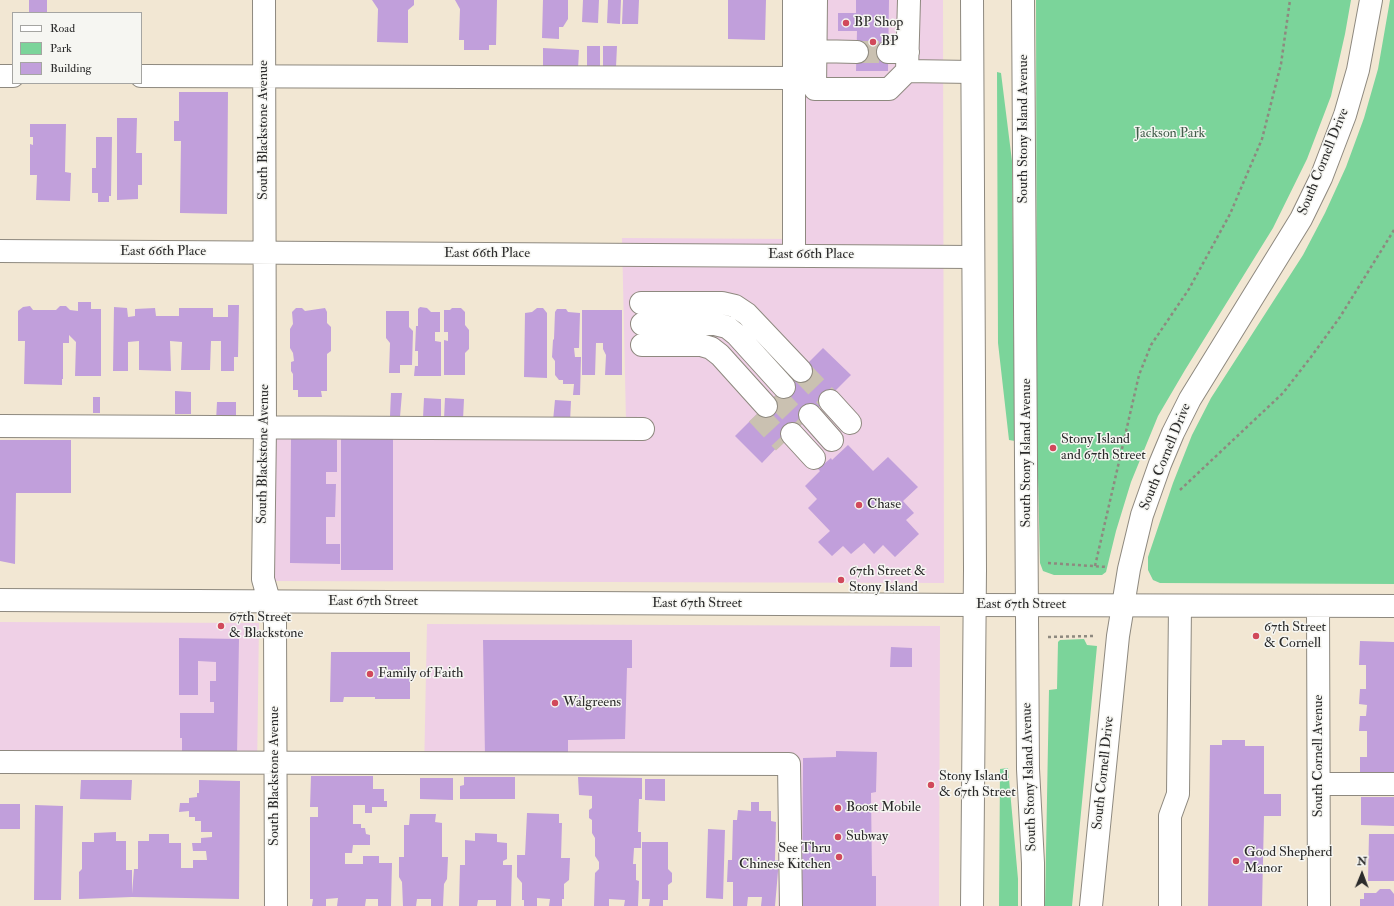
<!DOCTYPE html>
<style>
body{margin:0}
#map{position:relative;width:1394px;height:906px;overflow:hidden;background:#f2e7d3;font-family:"IM FELL Double Pica",serif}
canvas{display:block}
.legend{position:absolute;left:12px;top:12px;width:130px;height:72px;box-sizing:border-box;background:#f6f6f2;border:1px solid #a5a5a2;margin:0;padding:5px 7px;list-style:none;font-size:12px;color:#2b2b2b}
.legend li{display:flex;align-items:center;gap:8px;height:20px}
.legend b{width:20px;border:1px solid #a5a5a2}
.north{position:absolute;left:1342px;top:854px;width:40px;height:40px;-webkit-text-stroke:3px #f6f6f2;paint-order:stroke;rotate:1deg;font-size:11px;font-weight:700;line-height:16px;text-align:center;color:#2b2b2b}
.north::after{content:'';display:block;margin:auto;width:14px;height:18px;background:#2b2b2b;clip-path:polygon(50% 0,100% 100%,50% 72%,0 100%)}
</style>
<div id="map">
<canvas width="1394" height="906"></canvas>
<ul class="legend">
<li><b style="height:5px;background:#fff"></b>Road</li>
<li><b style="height:11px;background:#7bd49a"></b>Park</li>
<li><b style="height:11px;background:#c19fdb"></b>Building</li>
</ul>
<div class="north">N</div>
</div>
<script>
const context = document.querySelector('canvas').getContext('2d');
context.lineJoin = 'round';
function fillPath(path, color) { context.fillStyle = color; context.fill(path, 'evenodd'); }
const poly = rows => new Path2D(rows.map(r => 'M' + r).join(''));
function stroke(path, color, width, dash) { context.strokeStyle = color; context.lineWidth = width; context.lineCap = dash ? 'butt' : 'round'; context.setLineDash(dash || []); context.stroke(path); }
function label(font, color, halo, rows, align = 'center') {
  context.font = font + ' "IM FELL Double Pica",serif'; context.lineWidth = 3; context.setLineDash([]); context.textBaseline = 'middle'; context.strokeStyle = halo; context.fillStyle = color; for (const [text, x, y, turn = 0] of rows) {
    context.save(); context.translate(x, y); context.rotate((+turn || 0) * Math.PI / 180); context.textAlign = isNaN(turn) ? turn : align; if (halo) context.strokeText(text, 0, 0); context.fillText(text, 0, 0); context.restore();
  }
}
const built = poly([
 [794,0,943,0,944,583,272,581,273,420,626,421,622,238,794,239],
 [0,622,259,623,257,772,0,772],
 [427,624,940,626,939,906,778,906,778,773,424,773]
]);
const green = poly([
 [1036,0,1351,0,1345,34,1331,96,1307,159,1273,228,1185,370,1158,416,1131,482,1116,531,1106,572,1102,575,1054,575,1043,571,1040,563,1037,436],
 [1390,0,1394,0,1394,584,1160,583,1153,580,1148,570,1148,557,1173,483,1192,435,1211,398,1303,255,1325,213,1346,167,1364,118,1378,69],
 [997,72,1001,73,1012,161,1015,441,1009,440,998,343],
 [1084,639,1087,645,1097,646,1072,906,1045,906,1049,690,1057,689,1058,642,1060,640],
 [1008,768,1018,879,1018,906,999,906,1000,769]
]);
const building = poly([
 [29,0,47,0,47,13,29,13],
 [372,0,414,0,414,5,408,10,408,43,377,42,378,9],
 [455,0,497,0,496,45,489,45,489,50,464,50,464,40,459,40,460,9],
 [543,0,568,0,568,19,563,27,559,27,559,39,542,38],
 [583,0,599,0,598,23,582,22],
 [608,0,621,0,620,24,607,23],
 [623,0,639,0,638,24,622,24],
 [728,0,766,0,765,40,728,39],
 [856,0,889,0,888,71,856,71,857,31,838,31,838,13,856,13],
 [587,46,600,46,600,67,587,68],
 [603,46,617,46,616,67,603,67],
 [543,48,579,50,578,69,543,67],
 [179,92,228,92,227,214,180,213,181,141,174,141,174,121,179,121],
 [117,118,137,118,136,153,142,153,142,185,138,185,138,199,117,200],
 [30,124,66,124,65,172,71,173,70,201,36,200,37,175,30,175,30,144,33,145,33,137,30,137],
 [96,137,112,137,111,196,109,196,109,202,98,202,98,193,92,193,92,168,96,168],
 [78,302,91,302,91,309,101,309,101,376,75,376,76,342,69,335,69,343,63,343,63,379,62,379,62,385,24,384,25,341,18,341,18,311,23,307,30,306,33,310,56,310,60,306,66,306,70,310,78,311],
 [228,305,239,305,238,357,234,357,234,371,221,371,221,341,211,341,210,370,181,370,182,342,170,341,171,371,139,370,139,341,128,342,128,371,113,371,114,307,127,308,128,317,135,316,135,309,155,308,156,316,179,316,179,308,213,308,213,317,228,317],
 [420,307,427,308,431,312,440,312,440,332,435,332,435,341,441,342,441,376,414,376,415,366,418,366,418,351,415,351,416,326,418,326,418,309],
 [296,308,302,308,305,311,325,308,327,312,327,323,331,327,331,351,327,354,327,391,321,391,322,397,298,397,298,390,293,390,293,374,291,371,291,362,294,361,293,353,290,348,290,329,293,324,292,312],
 [452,308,461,308,465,312,465,325,469,330,469,349,465,353,465,375,444,375,444,340,448,341,448,332,444,332,444,310,450,310],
 [537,308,543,308,547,313,547,378,524,377,525,313,532,312],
 [557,309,566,309,568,312,580,313,579,348,574,348,575,357,581,357,580,395,573,395,574,384,563,384,563,380,559,380,555,375,555,361,552,357,553,340,554,339,555,312],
 [582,310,622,310,622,375,605,375,606,355,603,349,603,343,596,343,595,375,582,375],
 [386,311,409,311,409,327,413,331,412,365,400,365,400,373,389,373,390,343,386,338],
 [823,348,851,375,790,436,786,443,781,443,762,463,735,436],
 [175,391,191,392,191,414,175,414],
 [391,393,402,393,400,417,390,416],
 [93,397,100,397,100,413,93,413],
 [424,398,441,399,441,418,423,418],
 [445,398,464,399,463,420,444,419],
 [555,400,571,401,570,422,553,421],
 [217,402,236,402,236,421,216,421],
 [341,438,393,438,393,570,341,570],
 [291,439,337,440,337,472,326,472,326,484,336,484,335,517,326,517,326,544,340,544,340,564,290,563],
 [0,440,71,440,71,493,16,493,15,564,0,561],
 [848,445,873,471,888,457,918,487,903,501,914,513,906,520,919,534,895,557,883,545,874,554,864,543,851,554,843,546,832,556,818,542,830,531,808,508,817,499,805,486,820,471,818,469,831,458,832,460],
 [179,638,239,639,237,756,182,756,182,738,180,738,180,713,214,713,214,702,210,702,210,681,216,681,216,662,198,661,198,695,179,695],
 [483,640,632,640,632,668,627,668,625,739,568,740,568,758,485,756],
 [1360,641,1394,642,1394,776,1368,776,1368,772,1360,772,1360,757,1367,757,1367,731,1359,731,1360,716,1366,716,1367,705,1359,704,1360,689,1366,689,1366,665,1359,665],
 [891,647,912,648,912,667,890,667],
 [331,652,410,652,410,699,375,699,375,697,344,697,343,702,330,702],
 [1222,740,1245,740,1245,746,1264,746,1264,794,1281,794,1281,816,1264,816,1262,906,1208,906,1210,745,1222,745],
 [836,751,877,752,876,792,871,793,872,876,876,876,876,906,802,906,803,758,836,757],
 [311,776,373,776,373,789,384,789,384,801,387,801,387,807,372,807,372,813,365,813,365,805,353,805,353,824,361,824,361,828,365,828,366,834,370,835,370,845,353,845,352,853,345,853,345,864,363,864,363,856,379,856,379,863,392,863,391,906,378,906,378,899,366,899,365,906,337,906,338,898,326,899,326,906,312,906,313,899,310,899,310,817,318,817,318,807,310,807],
 [464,777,515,777,515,799,460,799,460,786,464,785],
 [578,777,642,778,642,799,639,799,638,832,641,832,641,848,634,848,633,864,636,864,636,880,639,881,638,906,624,906,625,900,609,899,609,906,594,906,595,873,599,869,599,862,595,856,595,838,592,833,592,820,589,818,589,810,592,808,592,796,579,795],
 [420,778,453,778,453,800,420,799],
 [645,779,665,779,665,801,645,800],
 [81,780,132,780,131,800,80,799],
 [199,780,240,781,239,899,132,897,79,899,79,872,82,869,82,842,94,842,94,833,116,832,116,841,126,841,126,870,132,870,132,894,134,869,138,869,138,841,149,841,149,834,169,834,169,843,181,843,181,868,193,868,193,860,207,860,206,851,193,851,192,843,201,843,201,838,212,837,212,832,201,832,201,821,195,821,195,817,189,817,189,811,179,812,180,803,189,803,189,798,197,797,197,793,199,793],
 [1361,797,1394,797,1394,826,1361,825],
 [751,802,759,802,759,811,771,811,771,821,776,822,775,860,779,860,775,906,761,906,762,897,748,897,747,906,733,906,733,882,727,882,728,860,732,860,733,820,737,820,738,810,751,811],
 [0,804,20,804,20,829,0,829],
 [35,805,63,806,61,900,34,900],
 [527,813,559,814,559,823,562,823,561,858,570,858,569,880,564,884,564,899,562,899,562,906,549,906,550,899,537,898,537,906,524,906,524,900,522,900,522,883,517,877,517,855,525,855],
 [410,814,436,814,435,822,442,823,442,857,448,857,447,879,444,884,443,906,431,906,431,899,417,899,416,906,403,906,402,882,399,877,399,857,404,857,404,825,409,825],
 [708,829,725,830,723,899,706,898],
 [475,833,497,834,497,842,507,843,507,859,503,861,503,865,512,865,511,906,496,906,496,900,478,900,477,906,459,906,460,865,465,865,465,840,475,841],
 [1369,834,1394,834,1394,881,1368,881],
 [642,842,668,842,668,869,672,873,672,882,668,885,668,900,663,900,663,906,649,906,650,899,642,899],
 [1380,889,1390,889,1394,894,1394,906,1360,906,1360,899,1364,899,1364,893,1376,893]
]);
const minorTunnel = poly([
 [857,52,888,52],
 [801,371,830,401],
 [775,396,802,424],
 [757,414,784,443]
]);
const path = poly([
 [1180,490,1283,393,1311,357,1340,317,1394,230],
 [1048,563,1107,567],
 [1095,566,1139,375,1151,345,1189,289,1230,214,1262,139,1281,64,1290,0],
 [1048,637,1095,636]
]);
const minor = poly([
 [264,0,265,427,263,579,275,622,276,906],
 [794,0,794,255],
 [816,0,815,89,889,89,907,71,972,72],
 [816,51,857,52],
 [888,52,908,52],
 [907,71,909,0],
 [0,76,13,76],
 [141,76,794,78],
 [0,251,973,257],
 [641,303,722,303,735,306,747,314,801,371],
 [642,324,715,324,727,327,737,335,784,387],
 [642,345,701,345,711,348,720,355,766,406],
 [830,401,850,423],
 [810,415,832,440],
 [0,426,643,429],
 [792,434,814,458],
 [0,600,975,605,1394,606],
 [1318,606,1319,906],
 [0,762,789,764,791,906],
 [1319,784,1394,784],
 [1170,906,1170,816,1178,794,1180,606]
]);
const major = poly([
 [1023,0,1028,769,1033,863,1033,906]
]);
const highway = poly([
 [972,0,975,569,972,906],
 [1091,906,1118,636,1129,569,1142,515,1160,464,1173,433,1190,399,1301,219,1321,178,1345,115,1358,70,1371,0]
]);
const markers = [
 [846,23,4,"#d1495b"],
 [873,42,4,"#d1495b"],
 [1053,448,4,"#d1495b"],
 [859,505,4,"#d1495b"],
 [841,580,4,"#d1495b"],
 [221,626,4,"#d1495b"],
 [1256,636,4,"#d1495b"],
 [370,674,4,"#d1495b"],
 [555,703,4,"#d1495b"],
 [931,785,4,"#d1495b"],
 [838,808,4,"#d1495b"],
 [838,837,4,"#d1495b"],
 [839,857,4,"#d1495b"],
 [1236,861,4,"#d1495b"]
];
const poiNames = [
 ["BP Shop",854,23],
 ["BP",881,42],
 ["Stony Island",1061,440],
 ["and 67th Street",1061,456],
 ["Chase",867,505],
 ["67th Street &",849,572],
 ["Stony Island",849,588],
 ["67th Street",229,618],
 ["& Blackstone",229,634],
 ["67th Street",1264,628],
 ["& Cornell",1264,644],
 ["Family of Faith",378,674],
 ["Walgreens",563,703],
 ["Stony Island",939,777],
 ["& 67th Street",939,793],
 ["Boost Mobile",846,808],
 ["Subway",846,837],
 ["See Thru",831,849,"right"],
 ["Chinese Kitchen",831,865,"right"],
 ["Good Shepherd",1244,853],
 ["Manor",1244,869]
];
const streetNames = [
 ["South Stony Island Avenue",1024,129,-90],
 ["South Blackstone Avenue",264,130,-90],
 ["South Cornell Drive",1324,162,-68],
 ["East 66th Place",163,252],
 ["East 66th Place",487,254],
 ["East 66th Place",811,255],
 ["South Stony Island Avenue",1027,453,-90],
 ["South Blackstone Avenue",264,454,-89],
 ["South Cornell Drive",1166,457,-68],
 ["East 67th Street",373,602],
 ["East 67th Street",697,604],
 ["East 67th Street",1021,605],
 ["South Cornell Avenue",1319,756,-90],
 ["South Cornell Drive",1104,773,-84],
 ["South Blackstone Avenue",275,776,-90],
 ["South Stony Island Avenue",1030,777,-92]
];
const parkNames = [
 ["Jackson Park",1170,134]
];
fillPath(built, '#efd0e6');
fillPath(green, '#7bd49a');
fillPath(building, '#c19fdb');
stroke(minorTunnel, '#cac1b1', 22, [22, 11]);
stroke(minor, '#8e897f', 24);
stroke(major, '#8e897f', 24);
stroke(highway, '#8e897f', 24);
stroke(path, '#8e897f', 2.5, [3, 3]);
stroke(minor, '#fff', 22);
stroke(major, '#fff', 22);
stroke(highway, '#fff', 22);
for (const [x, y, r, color] of markers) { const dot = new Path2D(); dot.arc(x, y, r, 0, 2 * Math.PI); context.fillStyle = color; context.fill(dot); stroke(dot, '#f6f6f2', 1.5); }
label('14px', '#2b2b2b', '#f6f6f2', poiNames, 'left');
label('14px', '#2b2b2b', '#f6f6f2', streetNames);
label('14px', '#435e4c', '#f6f6f2', parkNames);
</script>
